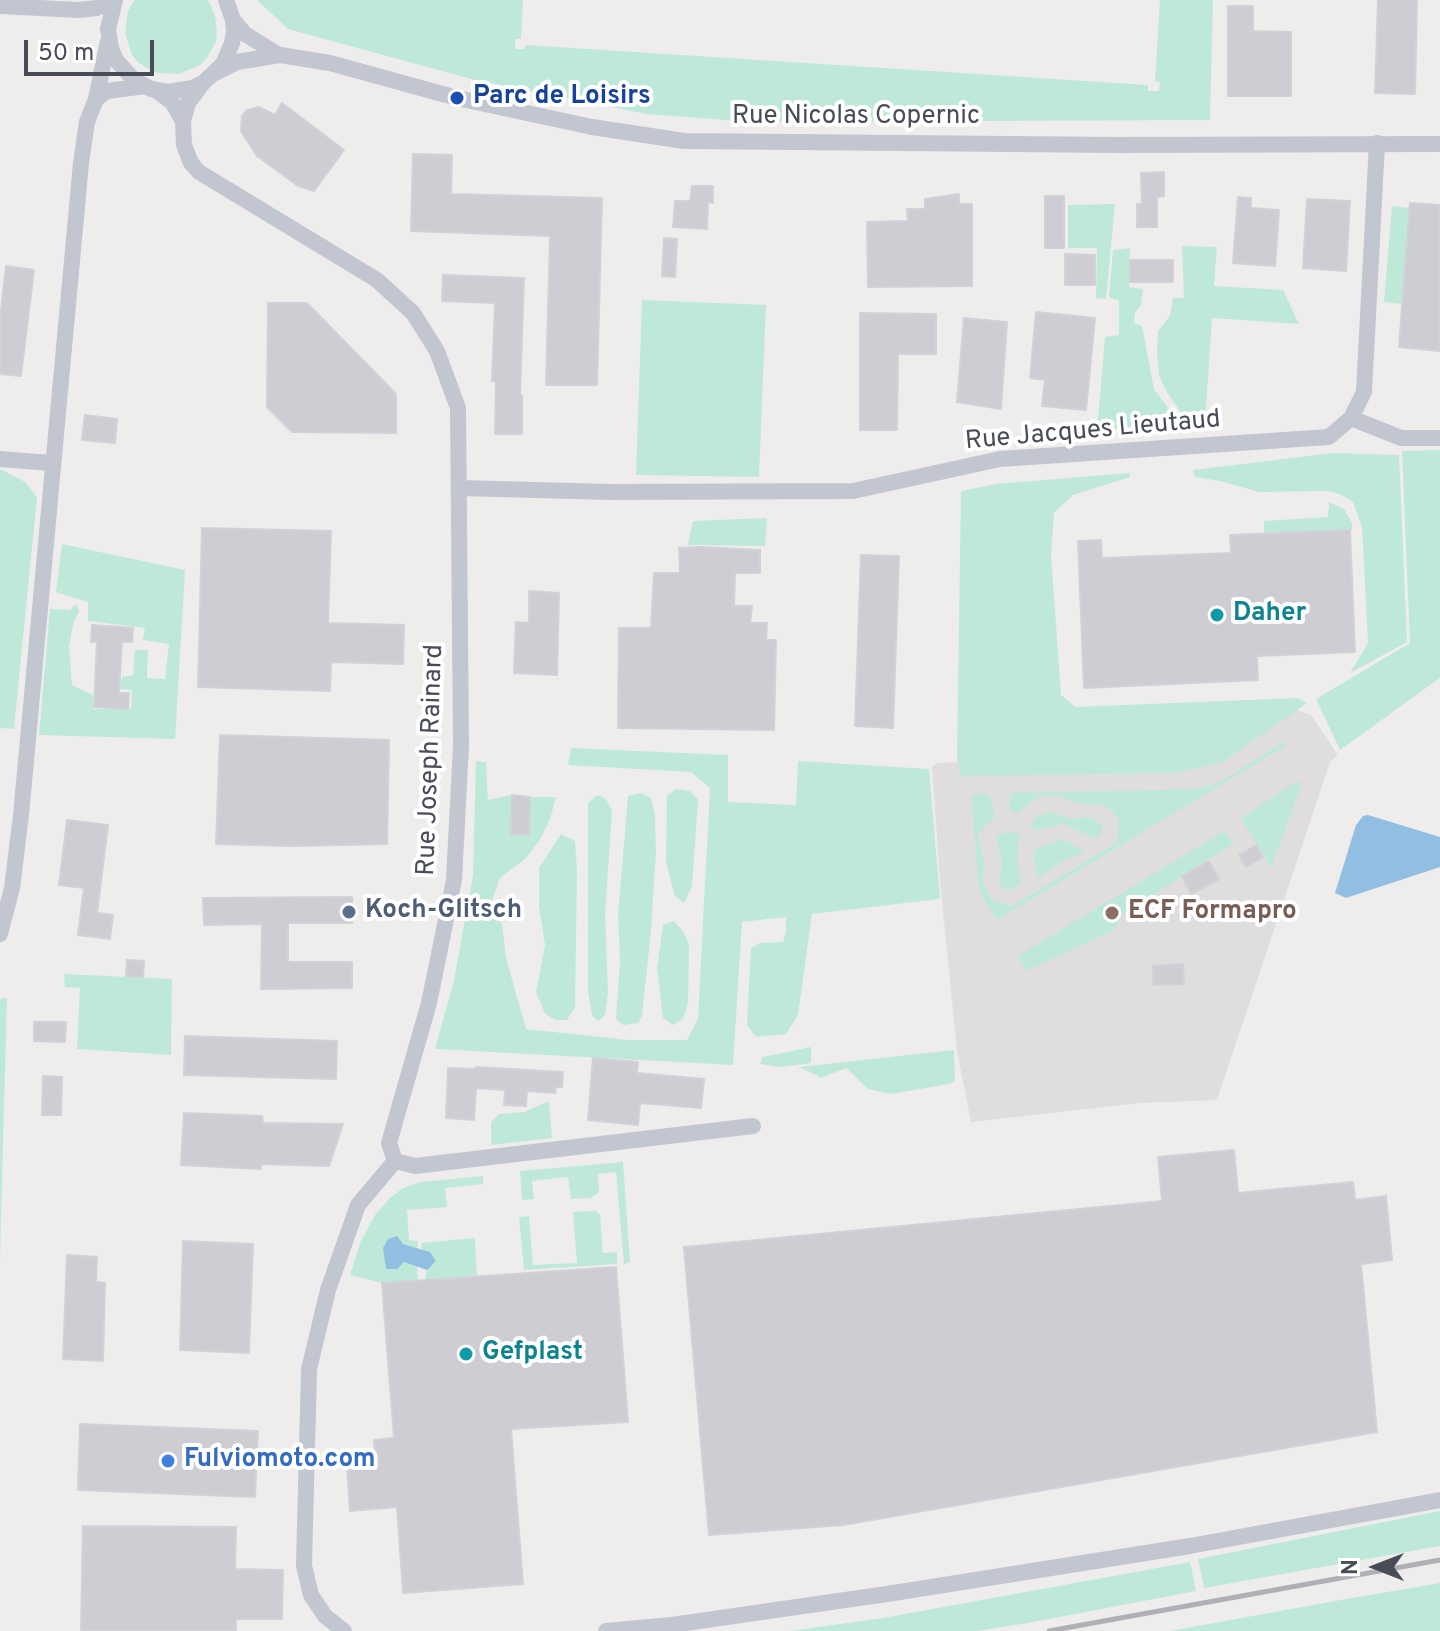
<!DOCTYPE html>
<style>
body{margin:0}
#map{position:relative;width:1440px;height:1631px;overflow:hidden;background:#efedec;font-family:Overpass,sans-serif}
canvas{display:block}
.north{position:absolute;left:1336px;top:1527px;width:80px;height:80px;-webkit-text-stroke:6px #fff;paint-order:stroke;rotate:270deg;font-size:22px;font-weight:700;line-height:32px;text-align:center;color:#474c57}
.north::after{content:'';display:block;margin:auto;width:28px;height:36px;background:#474c57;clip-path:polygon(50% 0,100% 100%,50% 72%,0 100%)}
.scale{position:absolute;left:24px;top:40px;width:130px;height:36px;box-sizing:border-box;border:4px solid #474c57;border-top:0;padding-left:10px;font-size:24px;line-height:28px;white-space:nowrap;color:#474c57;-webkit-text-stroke:6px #fff;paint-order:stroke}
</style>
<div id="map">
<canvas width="1440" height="1631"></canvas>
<div class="north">N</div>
<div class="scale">50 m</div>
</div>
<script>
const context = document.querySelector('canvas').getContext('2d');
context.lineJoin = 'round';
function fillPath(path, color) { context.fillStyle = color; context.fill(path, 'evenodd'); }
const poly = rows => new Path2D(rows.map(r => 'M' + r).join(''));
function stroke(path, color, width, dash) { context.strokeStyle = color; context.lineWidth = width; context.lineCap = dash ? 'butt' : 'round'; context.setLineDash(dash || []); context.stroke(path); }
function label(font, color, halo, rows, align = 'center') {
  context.font = font + ' Overpass,sans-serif'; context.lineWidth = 8; context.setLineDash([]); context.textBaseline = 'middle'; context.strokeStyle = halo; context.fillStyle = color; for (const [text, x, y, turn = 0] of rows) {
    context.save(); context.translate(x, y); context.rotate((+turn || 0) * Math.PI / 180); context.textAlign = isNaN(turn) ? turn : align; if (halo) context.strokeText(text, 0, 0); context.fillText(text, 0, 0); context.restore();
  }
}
const education = poly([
 [1295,709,1311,715,1338,755,1330,762,1217,1100,1140,1103,971,1122,957,1051,940,881,932,767,937,763,982,761]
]);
const green = poly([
 [134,0,208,0,215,15,217,31,216,42,207,58,200,65,179,74,157,73,140,64,132,55,125,33,128,11],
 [257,0,523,0,521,39,515,39,515,49,525,49,526,45,1148,85,1148,91,1159,91,1160,82,1155,81,1160,0,1213,0,1210,120,753,122,646,114,475,80,288,29],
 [1115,204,1106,299,1096,298,1097,248,1068,248,1068,205],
 [1392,206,1410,208,1402,304,1384,302],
 [1182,246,1217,247,1214,286,1283,290,1299,324,1212,318,1205,424,1190,426,1166,391,1159,375,1157,352,1158,331,1170,316,1173,298,1184,298],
 [1130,248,1129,287,1143,289,1141,305,1135,313,1134,323,1142,326,1154,389,1180,424,1097,431,1105,337,1119,335,1119,301,1109,297,1113,250],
 [642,300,766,305,759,477,636,475],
 [1440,450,1440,678,1340,750,1316,699,1410,643,1402,451],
 [1333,453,1399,455,1407,642,1350,673,1368,643,1362,527,1353,502,1340,494,1327,491,1259,492,1220,481,1195,477,1193,470],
 [0,469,25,482,37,497,14,729,0,728],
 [1130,473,1130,477,1073,495,1054,513,1051,555,1061,695,1076,707,1297,698,1307,703,1223,762,1174,773,961,776,957,757,961,491,996,484],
 [1329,502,1344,509,1352,523,1352,530,1264,534,1264,521,1328,517],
 [767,518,765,546,688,545,693,521],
 [62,544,185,570,175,739,39,735,50,609,70,610,76,604,79,611,73,624,69,647,72,685,93,695,93,709,131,709,132,690,120,689,122,677,133,675,135,650,148,650,147,678,165,679,169,644,143,640,145,628,88,621,88,602,56,592],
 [1285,741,1287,745,997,920,979,891,972,805,972,796,978,793,990,795,995,817,979,833,979,843,985,861,982,882,992,900,1012,906,1113,845,1117,839,1119,820,1112,811,1103,805,1077,803,1059,796,1045,795,1037,797,1017,813,1010,811,1009,804,1012,793,1197,789,1220,782],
 [571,748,728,755,728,802,796,805,798,761,929,769,940,899,812,914,798,1015,786,1034,756,1037,747,1025,751,948,760,943,783,942,786,932,786,917,742,922,733,1065,435,1049,454,980,473,875,476,761,486,762,488,800,511,795,511,834,529,834,530,797,556,797,550,819,540,840,525,859,500,878,490,906,502,924,506,958,526,1029,628,1040,687,1040,698,1019,710,788,691,772,568,765],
 [1299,780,1301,786,1271,868,1241,818],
 [676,789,690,791,698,800,692,887,684,903,675,896,666,863,667,796],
 [641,793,651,798,655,815,656,851,651,931,642,1016,638,1023,623,1025,616,1019,620,961,618,915,628,796],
 [597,795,606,799,612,811,605,914,608,993,605,1015,598,1021,592,1015,588,991,588,803],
 [1049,812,1073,819,1091,817,1101,824,1103,830,1098,837,1093,838,1064,824,1036,830,1031,827,1034,818],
 [1224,831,1233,844,1124,913,1114,930,1026,971,1018,956],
 [1016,832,1020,835,1017,860,1021,877,1020,883,1010,890,1003,889,999,882,1002,861,996,839,1000,834],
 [561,834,575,841,577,871,575,1007,567,1020,556,1020,545,1014,536,992,545,945,539,906,539,868],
 [1058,840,1066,841,1085,852,1064,860,1038,878,1033,855,1036,849],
 [674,921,683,931,689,944,688,1003,683,1019,673,1025,663,1018,657,968,663,925],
 [64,974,172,979,171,1055,77,1049,80,988,65,987],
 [7,998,4,1107,0,1260,0,999],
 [811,1047,811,1063,780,1067,760,1064,763,1057],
 [954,1050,955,1081,949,1084,891,1094,868,1089,846,1068,821,1078,799,1067],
 [549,1101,552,1138,491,1145,491,1122,499,1114,524,1112],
 [623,1162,630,1262,624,1264,616,1172,598,1174,599,1192,591,1198,571,1199,568,1177,532,1181,534,1199,522,1200,520,1171],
 [483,1176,483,1184,445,1188,447,1207,407,1210,409,1240,418,1241,417,1248,403,1244,403,1261,417,1266,418,1280,382,1283,350,1275,361,1241,375,1215,391,1197,403,1188,420,1182],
 [596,1211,600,1215,603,1253,617,1252,617,1264,524,1270,519,1217,529,1216,533,1265,577,1263,573,1212],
 [475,1238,477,1275,425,1280,427,1270,436,1261,430,1252,422,1250,421,1243],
 [1440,1511,1440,1546,1204,1588,1198,1559],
 [1190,1562,1196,1591,1028,1623,977,1631,790,1631,883,1618],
 [1440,1583,1440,1631,1170,1631,1346,1599]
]);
const water = poly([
 [1368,815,1440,837,1440,867,1346,898,1335,893,1356,825,1363,816],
 [397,1236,403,1244,430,1252,436,1261,427,1270,404,1262,397,1269,386,1269,383,1248,388,1239]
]);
const building = poly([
 [1378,0,1417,0,1415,94,1375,93,1378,0],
 [1228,6,1253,6,1253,31,1291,32,1291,96,1228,96,1228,6],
 [282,103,344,150,314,191,298,186,257,156,241,131,242,116,247,110,259,107,275,115,282,103],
 [413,154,452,155,451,194,602,198,597,385,546,385,550,236,411,231,413,154],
 [1164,172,1164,196,1157,197,1157,227,1137,227,1137,204,1142,204,1141,173,1164,172],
 [692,186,713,186,713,203,708,202,707,229,673,227,675,201,690,201,692,186],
 [959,194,959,204,972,204,972,286,868,287,867,222,908,221,907,209,925,209,925,199,959,194],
 [1045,196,1064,196,1064,248,1045,248,1045,196],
 [1238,197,1251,198,1251,208,1279,210,1275,266,1233,263,1238,197],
 [1307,199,1350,201,1346,271,1303,268,1307,199],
 [1410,203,1440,205,1440,351,1399,347,1410,203],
 [664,238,677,239,675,277,662,276,664,238],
 [1065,254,1095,255,1095,285,1065,285,1065,254],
 [1130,260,1173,260,1173,282,1130,282,1130,260],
 [6,266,34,270,21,376,0,374,0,319,6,266],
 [443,275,524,278,520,395,522,395,522,434,495,434,496,382,492,381,495,303,442,301,443,275],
 [268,303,307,303,396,394,396,433,292,432,267,407,268,303],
 [1036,312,1095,318,1086,410,1042,406,1045,380,1030,378,1036,312],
 [860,313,936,314,936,354,898,354,897,430,860,430,860,313],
 [964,318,1007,322,1001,409,957,402,964,318],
 [85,415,117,419,115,443,82,440,85,415],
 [202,528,331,531,328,623,404,625,403,664,331,662,330,691,198,687,202,528],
 [1350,530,1355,652,1257,656,1258,680,1084,688,1078,541,1101,540,1102,558,1231,553,1230,535,1350,530],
 [700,547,760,550,760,573,735,573,734,606,752,606,750,623,767,623,766,640,776,640,774,730,618,728,619,628,651,628,654,573,680,573,679,548,700,547],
 [861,555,899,556,893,728,855,726,861,555],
 [529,591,559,593,557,675,514,673,516,622,529,623,529,591],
 [92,625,133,628,132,642,122,642,119,693,129,693,128,709,94,707,97,642,91,642,92,625],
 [220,735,389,740,387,844,293,846,216,844,220,735],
 [512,795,530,797,529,835,511,834,512,795],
 [67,820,108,825,97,913,113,915,110,939,78,935,84,888,59,885,67,820],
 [1256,845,1263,857,1246,867,1239,855,1256,845],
 [1209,861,1219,879,1191,894,1182,876,1209,861],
 [352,897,352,923,288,923,288,962,352,962,352,988,261,989,262,924,204,925,203,898,352,897],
 [127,960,144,961,143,977,126,976,127,960],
 [1183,964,1184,984,1153,985,1153,966,1183,964],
 [34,1022,66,1022,65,1042,34,1041,34,1022],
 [185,1036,337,1041,336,1079,184,1075,185,1036],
 [593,1058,638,1062,637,1073,704,1079,701,1108,640,1103,638,1125,588,1120,593,1058],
 [476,1067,563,1072,562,1087,556,1087,555,1093,527,1091,526,1106,504,1105,505,1090,476,1088,474,1120,446,1118,448,1068,476,1069,476,1067],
 [43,1076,62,1077,61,1115,42,1115,43,1076],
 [184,1113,262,1116,263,1123,343,1124,329,1166,261,1164,261,1169,181,1165,184,1113],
 [1234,1150,1238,1193,1353,1182,1355,1200,1386,1196,1392,1260,1361,1264,1377,1432,843,1525,709,1535,684,1247,1162,1201,1158,1157,1234,1150],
 [183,1241,253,1244,249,1353,180,1350,183,1241],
 [67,1255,97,1257,96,1282,105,1283,103,1361,63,1359,67,1255],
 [616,1267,628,1422,511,1429,523,1584,403,1593,397,1507,350,1511,347,1464,376,1462,374,1440,394,1438,382,1283,616,1267],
 [80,1424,258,1431,255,1497,78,1490,80,1424],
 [83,1526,236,1527,235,1569,283,1570,282,1619,236,1619,236,1631,81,1631,83,1526]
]);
const minor = poly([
 [115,0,108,29,111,48,116,60,134,80,151,89,168,92,192,88,203,83,223,64,232,43,234,32,233,20,226,0],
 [0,6,79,10,97,8,115,0],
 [233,20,245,34,279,55],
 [108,41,96,99,107,91,146,86],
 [215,73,237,62,280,55,330,63,457,98,592,127,684,141,1118,145,1440,144],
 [157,91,172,102,183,121,188,103,203,83],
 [183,121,184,145,191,163,199,172,377,280,413,313,437,351,458,408,461,746,454,880,429,1003,389,1143,395,1161],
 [1351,418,1401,438,1440,438],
 [0,459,51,463],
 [460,488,610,492,853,491,1000,459,1329,437,1351,418,1364,392,1377,143],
 [0,934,12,888,21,815,81,163,87,122,96,99],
 [395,1161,415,1166,753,1126],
 [344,1631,325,1616,311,1595,304,1566,309,1369,328,1290,358,1205,395,1161],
 [606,1631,672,1625,887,1594,1190,1546,1440,1500]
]);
const rail = poly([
 [1049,1631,1440,1560]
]);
const markers = [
 [457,98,8,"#1a4fb4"],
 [1217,615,8,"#0f9aa8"],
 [349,912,8,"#5c6f8a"],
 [1112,913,8,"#8d6e63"],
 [466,1354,8,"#0f9aa8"],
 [168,1461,8,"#3f7fe0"]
];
const transitNames = [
 ["Parc de Loisirs",473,98]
];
const streetNames = [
 ["Rue Nicolas Copernic",856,118],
 ["Rue Jacques Lieutaud",1093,432,-5],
 ["Rue Joseph Rainard",432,760,-88]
];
const cultureNames = [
 ["Daher",1233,615],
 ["Gefplast",482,1354]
];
const serviceNames = [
 ["Koch-Glitsch",365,912]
];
const educationNames = [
 ["ECF Formapro",1128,913]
];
const shopNames = [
 ["Fulviomoto.com",184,1461]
];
fillPath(education, '#e0dedd');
fillPath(green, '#bee9d8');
fillPath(water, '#90bfe1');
fillPath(building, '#cdcdd3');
stroke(building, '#d1d1d7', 2);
stroke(minor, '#c1c6d0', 16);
stroke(rail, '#afb0b6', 5);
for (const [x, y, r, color] of markers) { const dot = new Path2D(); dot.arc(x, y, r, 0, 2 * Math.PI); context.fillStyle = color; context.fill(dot); stroke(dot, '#fff', 3); }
label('bold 26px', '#164399', '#fff', transitNames, 'left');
label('26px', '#474c57', '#fff', streetNames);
label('bold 26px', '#0d838f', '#fff', cultureNames, 'left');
label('bold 26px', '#4e5e75', '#fff', serviceNames, 'left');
label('bold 26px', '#785e54', '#fff', educationNames, 'left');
label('bold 26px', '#366cbe', '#fff', shopNames, 'left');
</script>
